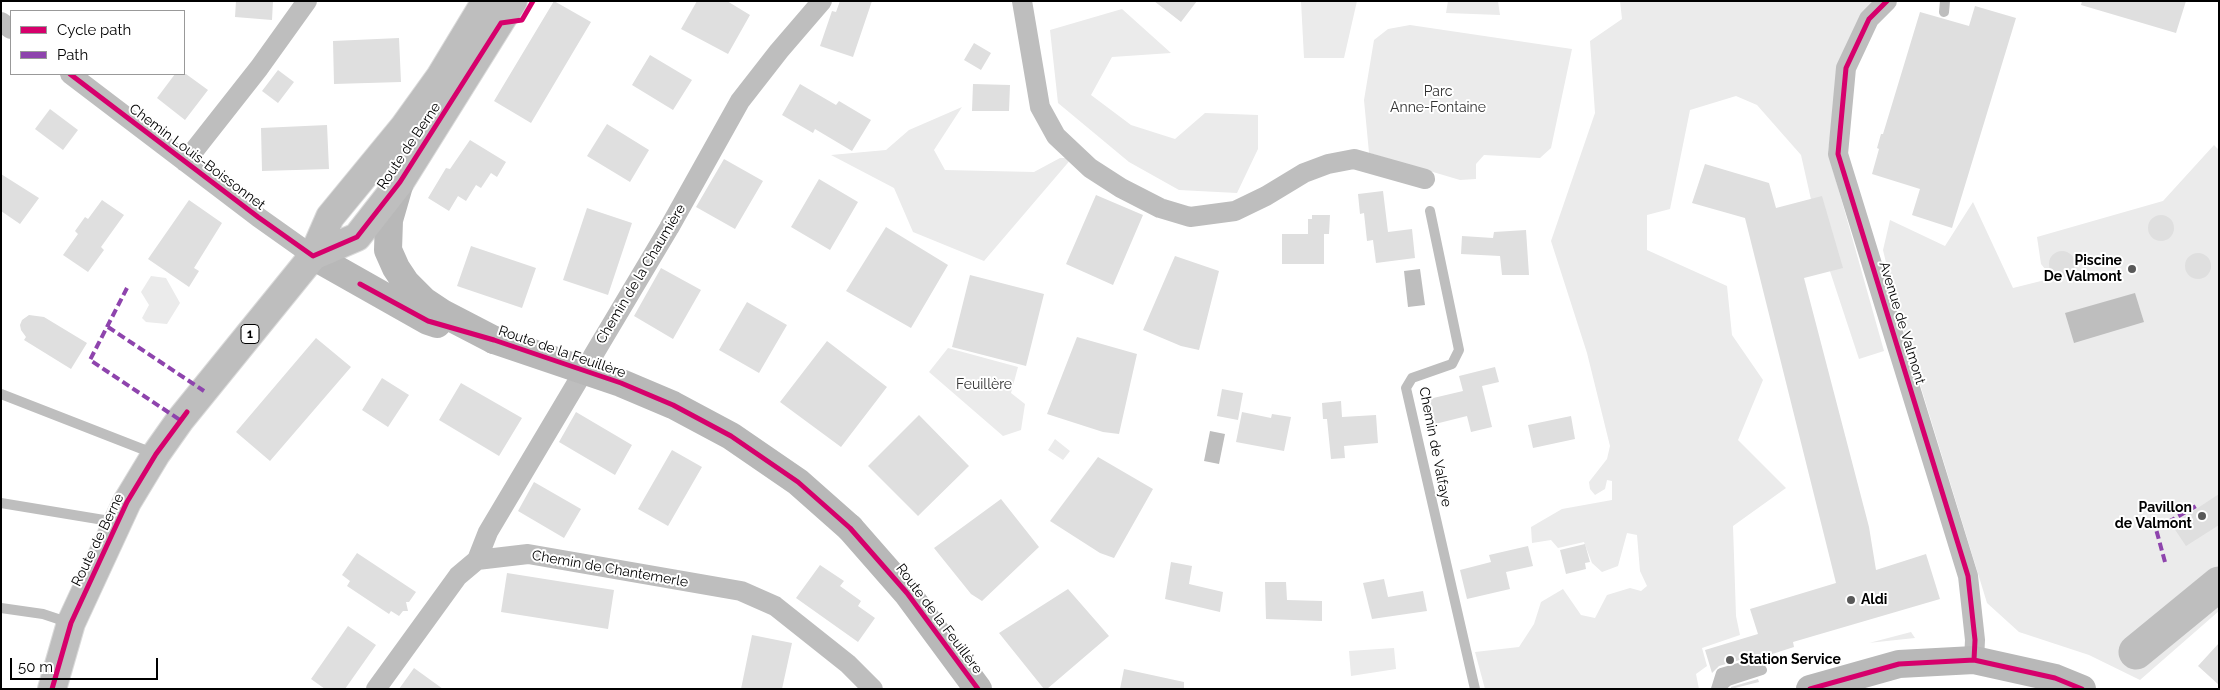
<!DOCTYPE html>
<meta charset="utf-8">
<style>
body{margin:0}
#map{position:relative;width:2220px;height:690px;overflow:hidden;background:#fff;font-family:Raleway,sans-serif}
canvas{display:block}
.frame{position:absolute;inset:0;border:2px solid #000;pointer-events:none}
.legend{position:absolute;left:10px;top:10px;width:175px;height:65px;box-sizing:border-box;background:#fff;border:1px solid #999;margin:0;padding:6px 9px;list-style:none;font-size:15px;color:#000}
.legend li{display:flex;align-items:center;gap:10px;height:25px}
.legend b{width:25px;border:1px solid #999}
.scale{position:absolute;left:10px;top:658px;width:148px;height:22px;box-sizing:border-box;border:2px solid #000;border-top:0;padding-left:6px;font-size:15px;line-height:18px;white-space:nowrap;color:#000;-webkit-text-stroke:4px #fff;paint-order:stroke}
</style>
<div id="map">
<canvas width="2220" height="690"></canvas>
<div class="frame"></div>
<ul class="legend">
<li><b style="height:6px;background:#d6006c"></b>Cycle path</li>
<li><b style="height:6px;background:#8e44ad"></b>Path</li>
</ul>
<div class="scale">50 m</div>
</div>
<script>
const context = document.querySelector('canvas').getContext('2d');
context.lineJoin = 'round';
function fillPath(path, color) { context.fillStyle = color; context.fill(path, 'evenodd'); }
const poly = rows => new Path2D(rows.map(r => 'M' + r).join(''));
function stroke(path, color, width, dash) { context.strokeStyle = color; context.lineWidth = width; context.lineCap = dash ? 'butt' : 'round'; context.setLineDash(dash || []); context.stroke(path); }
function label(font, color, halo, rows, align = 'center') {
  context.font = font + ' Raleway,sans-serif'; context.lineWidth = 4; context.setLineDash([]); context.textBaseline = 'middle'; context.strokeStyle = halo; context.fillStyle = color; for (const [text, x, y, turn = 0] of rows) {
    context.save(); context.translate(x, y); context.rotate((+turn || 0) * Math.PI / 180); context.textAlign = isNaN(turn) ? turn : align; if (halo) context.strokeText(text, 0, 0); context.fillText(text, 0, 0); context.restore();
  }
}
const green = poly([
 [1301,1,1357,1,1344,58,1304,58],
 [1448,1,1498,1,1500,15,1446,13],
 [1620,1,1877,1,1841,58,1828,152,1884,351,1859,359,1821,244,1801,155,1757,105,1736,96,1690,110,1670,209,1647,215,1647,250,1727,286,1732,335,1763,380,1738,440,1786,488,1733,526,1736,616,1740,635,1702,648,1707,666,1696,674,1699,689,1485,689,1475,652,1519,647,1534,624,1541,602,1563,589,1581,615,1595,618,1607,595,1630,588,1641,591,1647,586,1640,571,1637,535,1627,533,1618,566,1602,572,1592,563,1584,542,1558,548,1551,540,1532,543,1531,527,1562,509,1612,500,1612,481,1607,480,1605,489,1595,495,1590,489,1589,482,1607,459,1610,446,1587,353,1551,241,1595,113,1590,41,1622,19],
 [1122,9,1171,53,1112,57,1091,95,1131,125,1175,139,1205,113,1258,115,1258,149,1237,193,1179,190,1129,162,1058,103,1050,30],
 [1410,25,1572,49,1551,148,1540,158,1484,155,1476,164,1476,179,1460,180,1369,153,1364,100,1374,40,1388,29],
 [962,107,934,150,945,170,1034,172,1060,158,1072,158,984,261,913,232,894,188,831,155,886,150,909,130],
 [2214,145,2219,150,2219,611,2140,680,2089,655,2019,632,1987,603,1897,309,1883,250,1890,220,1945,246,1973,202,2013,288,2045,280,2049,274,2041,264,2037,237,2163,201],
 [151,276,166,278,180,303,167,324,146,322,142,318,149,305,141,292],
 [948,348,1018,367,1011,393,1025,404,1021,430,1003,436,929,372],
 [1055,439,1070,451,1063,460,1048,450],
 [1911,632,1915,638,1868,643,1869,643],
 [1394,648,1396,669,1351,676,1349,651]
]);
const water = poly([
 [1420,269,1425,305,1408,307,1404,271],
 [2135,293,2144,322,2074,343,2065,313],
 [1210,431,1225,434,1219,464,1204,461]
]);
const river = poly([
 [2136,652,2219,584]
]);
const building = poly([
 [236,1,273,1,272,20,235,17],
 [554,1,591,22,531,123,494,101],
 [697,1,727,1,750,15,728,54,681,29],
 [840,1,872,1,853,57,820,46,832,11,836,12],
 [1154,1,1197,1,1181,22],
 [2082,1,2186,1,2176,33,2081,5],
 [1975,6,2016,18,1952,228,1912,215,1920,189,1872,174,1879,149,1877,148,1881,134,1883,134,1920,12,1969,26],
 [399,38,401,82,334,84,333,41],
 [974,43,991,53,981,70,964,60],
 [650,55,692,80,673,110,632,85],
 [278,70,294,82,278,103,262,91],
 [175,74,186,74,208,90,185,120,157,98],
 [800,84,836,105,839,101,871,120,852,151,815,129,813,133,782,115],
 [973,84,1010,85,1009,111,972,111],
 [50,109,78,130,63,150,35,129],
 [607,124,649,150,630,182,587,156],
 [327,125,329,169,262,171,261,128],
 [470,140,506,162,497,177,491,173,481,188,476,185,466,201,458,196,449,211,428,198,446,168,450,169],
 [724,159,763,181,735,229,696,207],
 [1705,164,1769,183,1776,208,1822,196,1843,268,1804,278,1869,527,1876,570,1926,554,1940,599,1793,642,1794,647,1763,657,1757,655,1719,666,1712,673,1705,650,1758,634,1750,609,1836,583,1745,218,1692,203],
 [1,174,39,198,20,224,1,211],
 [819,179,858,202,830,250,791,227],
 [1383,191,1388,232,1412,229,1415,258,1376,263,1373,240,1367,241,1364,213,1360,214,1358,194],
 [1096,195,1143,215,1113,285,1066,264],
 [102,200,124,215,101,247,104,250,88,272,63,255,78,234,75,231,85,217,88,219],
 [189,200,222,223,194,268,199,271,189,287,148,259],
 [587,208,632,223,608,295,563,280],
 '2148 228a13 13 0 1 1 26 0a13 13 0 1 1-26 0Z',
 [1312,215,1330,215,1329,234,1324,234,1324,264,1282,264,1282,234,1308,234,1308,219,1312,219],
 [886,227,948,265,911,328,846,291],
 [1526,230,1529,275,1502,275,1500,256,1461,254,1462,236,1493,238,1494,232],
 [471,246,536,268,522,308,457,286],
 '2049 264a13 13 0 1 1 26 0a13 13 0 1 1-26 0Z',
 '2185 266a13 13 0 1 1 26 0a13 13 0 1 1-26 0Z',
 [1175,256,1219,271,1199,350,1181,346,1143,330],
 [661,268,701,290,673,339,634,316],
 [970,275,1044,294,1026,366,952,347],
 [747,302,787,325,759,373,719,350],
 [29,315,44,317,87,343,71,369,24,340,26,337,21,330,20,325,22,320],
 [1077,337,1137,354,1119,434,1103,432,1047,414],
 [316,338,351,367,270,461,236,432],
 [827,341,887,387,841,447,780,402],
 [1495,367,1499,382,1482,386,1492,427,1471,432,1467,416,1435,424,1429,399,1463,391,1459,376],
 [382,378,409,395,388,427,362,410],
 [461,383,522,418,499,456,439,420],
 [1222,389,1243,393,1238,420,1217,416],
 [1341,401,1342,417,1376,415,1378,443,1344,446,1345,458,1331,459,1327,419,1323,419,1322,403],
 [576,412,632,445,615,475,559,442],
 [1242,412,1271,418,1272,414,1291,417,1284,451,1236,442],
 [919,415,969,466,918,516,868,466],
 [1571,416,1575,439,1533,448,1528,425],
 [672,450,702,467,668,526,638,509],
 [1098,457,1153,489,1114,558,1100,553,1050,521],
 [534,482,581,509,564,538,518,511],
 [2219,494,2219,525,2186,546,2172,525],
 [1001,499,1039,547,982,601,971,594,934,548],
 [1585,544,1590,562,1585,563,1586,569,1566,574,1560,550],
 [1528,546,1533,566,1506,572,1510,589,1467,599,1460,570,1491,562,1489,555],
 [357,553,416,592,409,602,406,602,408,611,403,611,399,616,391,611,389,614,347,586,350,581,342,575],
 [1171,562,1192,566,1189,584,1223,592,1220,612,1165,599],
 [820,565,844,581,840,586,861,601,858,606,875,618,858,642,796,598],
 [507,573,614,590,608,629,501,612],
 [1384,579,1388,597,1423,591,1427,611,1372,619,1363,583],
 [1265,582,1286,582,1287,600,1322,601,1322,621,1266,619],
 [1068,589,1109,636,1047,689,1044,689,999,633],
 [348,626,376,645,345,689,325,689,311,679],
 [752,635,792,643,782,689,741,689],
 [2219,643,2219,685,2198,666],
 [414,668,443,689,399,689],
 [1124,669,1184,682,1184,689,1120,689],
 [1758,679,1759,682,1731,689,1731,687]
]);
const service = poly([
 [1944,12,1945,1],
 [1430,211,1459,350,1452,364,1412,378,1406,388,1475,689],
 [1,394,155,454],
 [1,503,116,522],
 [1,608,43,614,70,623],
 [1716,689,1721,673,1759,662],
 [1719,689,1728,681,1762,670]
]);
const minor = poly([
 [1022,1,1040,107,1056,136,1090,168,1121,188,1160,208,1190,217,1235,211,1266,196,1304,173,1328,164,1354,159,1425,179],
 [1887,1,1869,19,1846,68,1838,154,1968,576,1975,640,1974,660],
 [1,22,11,29],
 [70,74,258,217,313,256],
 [185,162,259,68,307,1],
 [477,560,488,532,669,228,740,101,779,51,822,1],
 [376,689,458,576,477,560,528,554,741,591,775,606,848,664,873,689]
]);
const secondary = poly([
 [400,182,389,220,388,250,396,268,406,283,424,301,442,313,494,340],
 [313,256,428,321,437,324],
 [850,528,907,593,978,689],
 [1810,689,1899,664,1974,660,2055,678,2082,689]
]);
const primary = poly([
 [313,256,357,237,400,182,513,1],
 [52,689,71,623,127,502,156,454,180,420,313,256,330,217,404,127,440,77,486,1]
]);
const secondaryBridge = poly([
 [494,340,621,383,673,405,731,436,798,482,850,528]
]);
const quiet = poly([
 [127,288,90,360,180,420],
 [108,327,204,391],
 [2165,562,2156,529,2196,506]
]);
const cycleway = poly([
 [1887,1,1869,19,1846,68,1838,154,1968,576,1975,640,1974,660],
 [70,74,258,217,313,256,357,237,400,182,501,23,522,20,533,1],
 [360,284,428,321,494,340,621,383,673,405,731,436,798,482,850,528,907,593,978,689],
 [52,689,71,623,127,502,156,454,187,412],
 [1810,689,1899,664,1974,660,2055,678,2082,689]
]);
const markers = [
 [2132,269,5,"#595959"],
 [2202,516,5,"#595959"],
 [1851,600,5,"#595959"],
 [1730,660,5,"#595959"]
];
const shields = [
 [250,334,18]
];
const shieldNames = [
 ["1",250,334]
];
const parkNames = [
 ["Parc",1438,92],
 ["Anne-Fontaine",1438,108],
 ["Feuillère",984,385]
];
const streetNames = [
 ["Route de Berne",409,146,-56],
 ["Chemin Louis-Boissonnet",197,157,37],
 ["Chemin de la Chaumière",641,274,-59],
 ["Avenue de Valmont",1902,323,73],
 ["Route de la Feuillère",562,352,19],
 ["Chemin de Valfaye",1435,447,79],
 ["Route de Berne",98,540,-64],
 ["Chemin de Chantemerle",610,569,10],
 ["Route de la Feuillère",939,619,53]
];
const poiNames = [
 ["Piscine",2122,261],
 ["De Valmont",2122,277],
 ["Pavillon",2192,508],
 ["de Valmont",2192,524],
 ["Aldi",1861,600,"left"],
 ["Station Service",1740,660,"left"]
];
fillPath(green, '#ebebeb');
fillPath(water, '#bebebe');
stroke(river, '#bebebe', 35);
fillPath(building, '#dfdfdf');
stroke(primary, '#dbdbdb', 30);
stroke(service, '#bebebe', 10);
stroke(minor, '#bebebe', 20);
stroke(secondary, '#b8b8b8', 28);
stroke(primary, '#bebebe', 28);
stroke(secondaryBridge, '#b8b8b8', 28);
stroke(quiet, '#8e44ad', 4, [8, 4]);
stroke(cycleway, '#d6006c', 5);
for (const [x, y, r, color] of markers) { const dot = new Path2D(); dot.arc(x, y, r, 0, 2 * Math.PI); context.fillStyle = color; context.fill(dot); stroke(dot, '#fff', 2); }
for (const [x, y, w] of shields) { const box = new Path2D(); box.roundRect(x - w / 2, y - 9.5, w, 19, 4); context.fillStyle = '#fff'; context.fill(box); stroke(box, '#000', 1); }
label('bold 12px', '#000', null, shieldNames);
label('14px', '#323232', '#fff', parkNames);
label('14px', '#000', '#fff', streetNames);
label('bold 14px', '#000', '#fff', poiNames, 'right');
</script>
